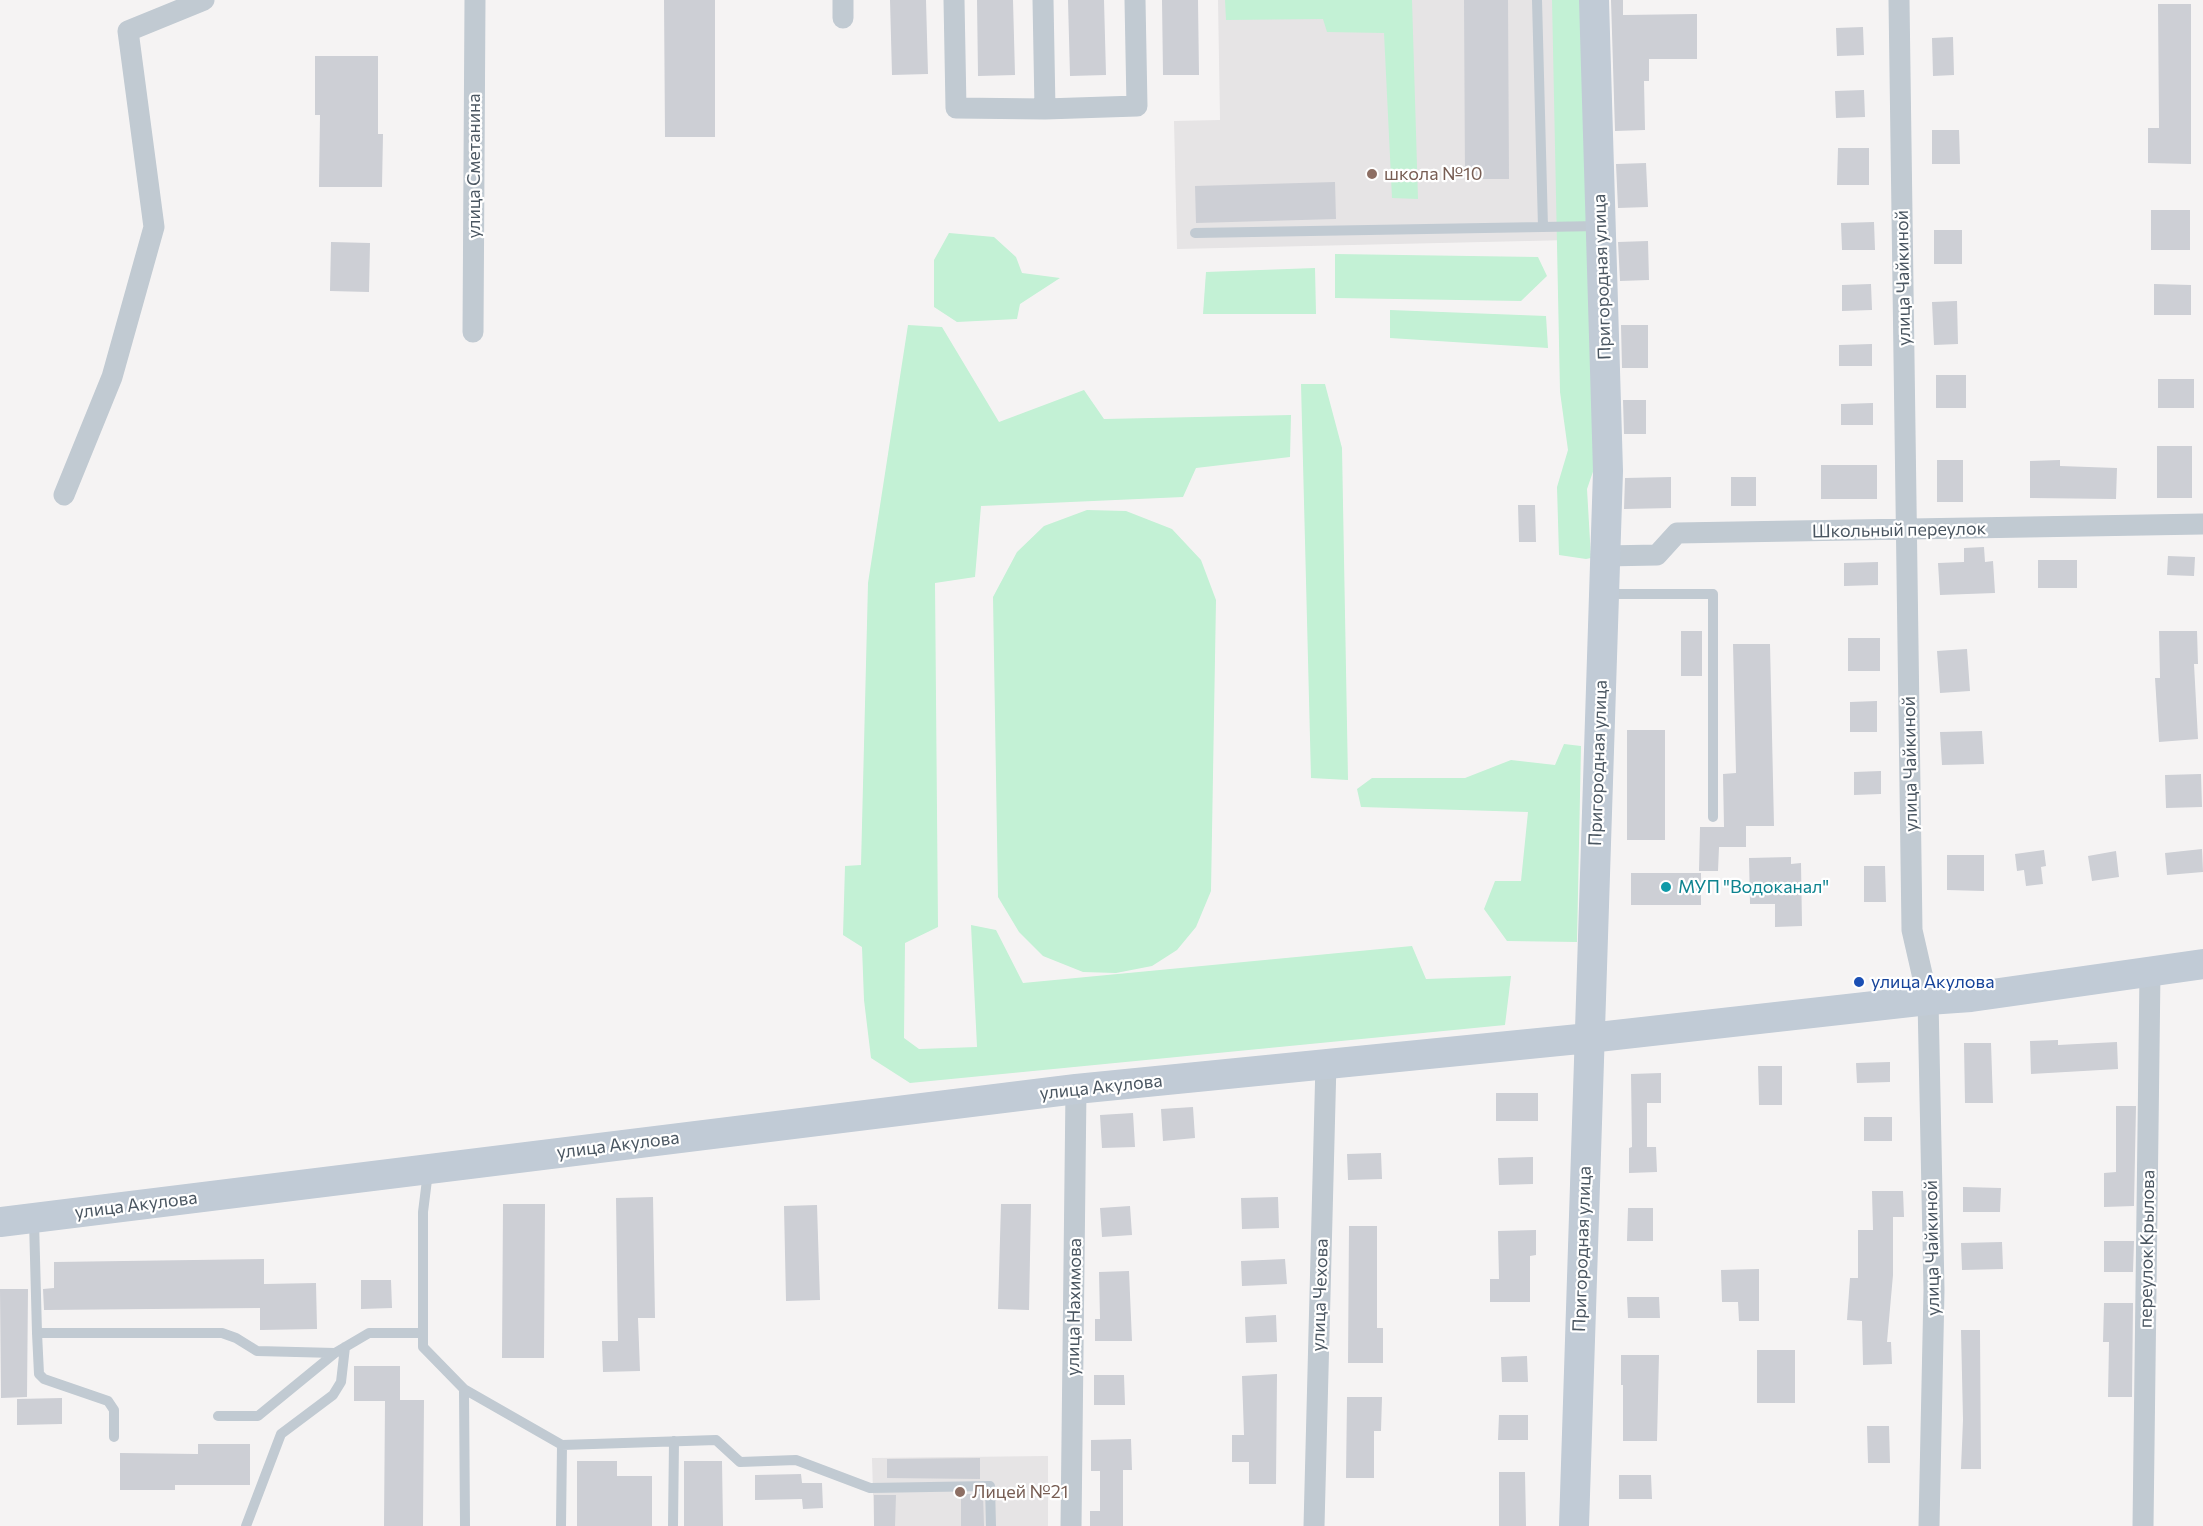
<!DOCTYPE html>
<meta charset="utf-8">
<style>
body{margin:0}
canvas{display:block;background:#f5f3f3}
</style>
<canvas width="2203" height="1526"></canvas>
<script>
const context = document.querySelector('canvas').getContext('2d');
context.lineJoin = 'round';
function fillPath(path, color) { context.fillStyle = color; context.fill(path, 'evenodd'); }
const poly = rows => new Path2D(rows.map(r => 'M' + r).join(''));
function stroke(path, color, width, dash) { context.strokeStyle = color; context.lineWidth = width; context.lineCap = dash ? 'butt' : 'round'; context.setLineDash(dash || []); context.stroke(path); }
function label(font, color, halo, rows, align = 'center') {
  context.font = font + ' Commissioner,sans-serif'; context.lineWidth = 4.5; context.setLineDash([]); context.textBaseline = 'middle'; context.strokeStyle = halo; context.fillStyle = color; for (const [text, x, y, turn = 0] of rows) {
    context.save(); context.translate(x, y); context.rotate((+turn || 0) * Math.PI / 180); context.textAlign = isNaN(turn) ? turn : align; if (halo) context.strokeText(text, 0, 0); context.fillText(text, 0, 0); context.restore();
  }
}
const education = poly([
 [1218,0,1565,0,1571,240,1177,249,1174,121,1220,120],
 [1048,1456,1048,1526,874,1526,872,1458]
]);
const green = poly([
 [1225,0,1412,0,1418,199,1392,198,1384,33,1327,32,1323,19,1226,20],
 [1552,0,1588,0,1596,463,1587,489,1591,558,1586,559,1559,555,1557,487,1568,450,1560,392],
 [949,233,994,237,1016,257,1022,273,1060,278,1020,304,1017,319,957,322,934,307,934,260],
 [1335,254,1538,257,1547,276,1521,301,1335,298],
 [1315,268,1316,314,1203,314,1206,272],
 [1390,310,1546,316,1548,348,1390,338],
 [908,325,942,327,999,422,1084,390,1104,419,1291,415,1290,457,1196,468,1183,497,981,506,975,577,935,583,938,927,905,943,904,1038,919,1049,977,1047,971,925,996,930,1023,983,1412,946,1426,979,1511,976,1505,1025,910,1083,871,1058,864,1000,862,947,843,935,845,866,861,865,868,583],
 [1301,384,1325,384,1342,448,1348,780,1311,778],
 [1087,510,1126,511,1172,529,1201,560,1216,600,1211,891,1196,927,1177,950,1152,966,1116,973,1083,972,1043,956,1019,932,998,897,993,597,1017,552,1044,526],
 [1564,744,1581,746,1577,942,1507,941,1484,909,1495,881,1521,881,1528,812,1361,807,1357,789,1372,778,1465,778,1511,760,1555,765]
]);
const building = poly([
 [664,0,715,0,715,137,665,137],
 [890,0,926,0,928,74,892,75],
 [977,0,1013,0,1015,75,978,76],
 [1068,0,1104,0,1106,75,1070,76],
 [1162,0,1198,0,1199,75,1163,75],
 [1464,0,1508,0,1509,179,1465,179],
 [1611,0,1623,0,1623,15,1697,14,1697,59,1649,59,1649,81,1644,81,1645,130,1615,131],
 [2158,4,2191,4,2191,164,2148,163,2148,128,2159,128],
 [1863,27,1864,55,1837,56,1836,28],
 [1953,37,1954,75,1933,76,1932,38],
 [315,56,378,56,378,134,383,134,382,187,319,187,320,115,315,115],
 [1864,90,1865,117,1836,118,1835,91],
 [1932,130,1959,130,1960,164,1932,164],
 [1838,148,1869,148,1869,185,1837,185],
 [1646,163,1648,207,1618,208,1616,164],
 [1335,182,1336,219,1196,223,1195,186],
 [2151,210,2190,210,2190,250,2151,250],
 [1874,222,1875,250,1842,250,1841,223],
 [1934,230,1962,230,1962,264,1934,264],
 [1648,241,1649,280,1620,281,1618,242],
 [331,242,370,243,369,292,330,291],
 [1871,284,1872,310,1842,311,1842,285],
 [2154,284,2191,285,2191,315,2154,315],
 [1957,301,1958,344,1934,345,1932,302],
 [1621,325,1648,325,1648,368,1622,368],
 [1872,344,1872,366,1839,366,1839,345],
 [1936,375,1966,375,1966,408,1936,408],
 [2158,379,2194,379,2194,408,2158,408],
 [1623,400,1646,400,1646,434,1624,434],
 [1873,403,1873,425,1841,425,1841,404],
 [2157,446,2192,446,2192,498,2157,498],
 [1937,460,1963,460,1963,502,1937,502],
 [2060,460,2060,466,2117,468,2116,499,2030,498,2030,461],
 [1821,465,1877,465,1877,499,1821,499],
 [1671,477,1671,508,1624,509,1625,478],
 [1731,477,1756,477,1756,506,1731,506],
 [1518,505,1535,505,1536,542,1519,542],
 [1984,547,1985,562,1993,561,1995,593,1940,595,1938,563,1964,562,1964,548],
 [2168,556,2195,557,2194,576,2167,575],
 [2038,560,2077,560,2077,588,2038,588],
 [1878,562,1878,585,1844,586,1844,563],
 [1681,631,1702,631,1702,676,1681,676],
 [2159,631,2197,631,2198,664,2194,664,2198,739,2159,742,2155,678,2160,678],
 [1848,638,1880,638,1880,671,1848,671],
 [1733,644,1770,644,1774,826,1746,826,1746,847,1719,847,1718,871,1699,871,1700,827,1724,827,1723,774,1736,773],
 [1967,649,1970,691,1940,693,1937,651],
 [1877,701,1877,732,1850,732,1850,702],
 [1627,730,1665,730,1665,840,1627,840],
 [1982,731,1984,764,1942,765,1940,732],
 [1881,771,1881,794,1854,795,1854,772],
 [2201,774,2202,807,2166,808,2165,775],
 [2202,849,2203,872,2167,875,2165,853],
 [2044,850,2046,866,2041,867,2043,884,2026,886,2024,870,2017,871,2015,854],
 [2116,851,2119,877,2092,881,2088,856],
 [1947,855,1984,855,1984,891,1947,890],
 [1791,857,1791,864,1801,863,1802,926,1775,927,1775,904,1750,904,1749,858],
 [1864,866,1885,866,1886,902,1864,902],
 [1631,873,1701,873,1701,905,1631,905],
 [2058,1040,2058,1045,2117,1042,2118,1069,2031,1074,2030,1041],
 [1964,1043,1991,1043,1993,1103,1965,1103],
 [1890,1062,1890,1082,1857,1083,1856,1063],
 [1758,1066,1782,1066,1782,1105,1759,1105],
 [1661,1073,1661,1103,1647,1103,1647,1147,1656,1147,1657,1172,1629,1173,1629,1148,1632,1147,1631,1074],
 [1496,1093,1538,1093,1538,1121,1496,1121],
 [2116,1106,2136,1106,2134,1206,2104,1207,2104,1173,2116,1172],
 [1193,1107,1195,1138,1163,1141,1161,1109],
 [1133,1113,1135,1147,1102,1148,1100,1115],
 [1864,1117,1892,1117,1892,1141,1864,1141],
 [1381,1153,1382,1179,1348,1180,1347,1154],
 [1533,1157,1533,1184,1499,1185,1498,1158],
 [1963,1187,2001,1188,2000,1212,1963,1212],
 [1872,1191,1903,1191,1904,1217,1893,1217,1893,1275,1887,1342,1891,1342,1892,1364,1863,1365,1862,1321,1847,1320,1850,1278,1858,1278,1858,1230,1873,1230],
 [653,1197,655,1318,638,1318,640,1371,603,1372,602,1341,618,1341,616,1198],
 [1278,1197,1279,1228,1242,1229,1241,1198],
 [503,1204,545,1204,544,1358,502,1358],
 [1001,1204,1031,1204,1029,1310,998,1309],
 [817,1205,820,1300,786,1301,784,1206],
 [1130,1206,1132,1235,1102,1237,1100,1208],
 [1628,1208,1653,1208,1653,1241,1627,1241],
 [1349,1226,1377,1226,1377,1328,1383,1328,1383,1363,1348,1363],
 [1536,1230,1536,1255,1530,1256,1530,1302,1490,1302,1490,1279,1499,1279,1498,1231],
 [2104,1241,2134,1241,2133,1272,2104,1272],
 [2002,1242,2003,1269,1962,1270,1961,1243],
 [264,1259,264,1284,316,1283,317,1329,260,1330,260,1308,44,1310,43,1289,54,1288,54,1262],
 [1285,1259,1287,1284,1242,1286,1241,1261],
 [1759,1269,1759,1321,1739,1321,1738,1302,1722,1302,1721,1270],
 [1129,1271,1132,1341,1095,1341,1095,1319,1100,1319,1099,1272],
 [361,1280,391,1280,392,1308,361,1309],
 [0,1289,28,1289,27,1397,1,1398],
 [1627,1297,1659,1297,1660,1318,1628,1318],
 [2104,1303,2133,1303,2132,1397,2108,1397,2109,1342,2103,1342],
 [1276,1315,1277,1342,1246,1343,1245,1317],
 [1961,1330,1980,1330,1981,1469,1961,1469,1963,1420],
 [1757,1350,1795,1350,1795,1403,1757,1403],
 [1621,1355,1659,1355,1657,1441,1623,1441,1623,1385,1621,1385],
 [1527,1356,1528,1382,1502,1382,1501,1357],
 [354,1366,400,1366,400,1400,424,1400,423,1526,384,1526,385,1401,354,1401],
 [1277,1374,1276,1484,1249,1484,1249,1462,1232,1462,1232,1435,1244,1435,1242,1376],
 [1094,1375,1124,1375,1125,1405,1094,1405],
 [1347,1397,1382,1397,1381,1431,1374,1431,1374,1478,1346,1478],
 [62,1398,62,1424,17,1425,17,1399],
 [1499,1415,1528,1415,1528,1440,1498,1440],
 [1867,1426,1889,1426,1890,1463,1868,1463],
 [1131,1439,1132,1470,1123,1470,1123,1526,1090,1526,1090,1511,1100,1511,1100,1471,1091,1471,1091,1440],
 [198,1444,250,1444,250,1485,175,1485,175,1490,120,1490,120,1453,198,1454],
 [980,1458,980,1479,887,1478,887,1459],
 [577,1461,617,1461,617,1476,652,1476,652,1526,577,1526],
 [684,1461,722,1461,723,1526,684,1526],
 [1499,1472,1525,1472,1526,1526,1499,1526],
 [801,1474,802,1483,822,1483,823,1508,803,1509,802,1499,755,1500,755,1475],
 [1619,1475,1651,1475,1652,1499,1619,1499],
 [961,1494,983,1494,984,1526,961,1526],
 [874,1495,896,1495,895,1526,874,1526]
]);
const lane = poly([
 [1537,0,1543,227],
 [1195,233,1600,226],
 [1604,594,1713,594,1713,817],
 [428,1172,423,1212,423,1347,464,1389,465,1526],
 [34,1221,37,1333,222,1333,236,1338,257,1351,335,1353,369,1333,423,1333],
 [37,1333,39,1374,44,1379,108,1401,114,1410,114,1437],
 [464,1389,562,1445,561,1526],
 [218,1416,258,1416,335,1353],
 [562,1445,716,1440,740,1462,796,1460,870,1488,990,1486,991,1526],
 [246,1526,281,1434,333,1395,341,1382,345,1347],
 [673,1526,674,1441]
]);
const street = poly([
 [843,0,843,18],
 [954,0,956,108,1045,109,1137,106,1135,0],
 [1043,0,1045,109],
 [1899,0,1912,930,1928,1000,1934,1290,1929,1526],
 [473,332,475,0],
 [64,495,112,377,154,227,128,31,204,0],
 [1605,556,1657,555,1677,533,2203,524],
 [1071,1526,1076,1089],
 [1314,1526,1326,1063],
 [2143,1526,2150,972]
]);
const secondary = poly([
 [0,1222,1076,1089,1589,1038,1928,1000,1971,997,2203,964],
 [1574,1526,1608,471,1594,0]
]);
const markers = [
 [1372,174,6,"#8d6e63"],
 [1666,887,6,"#0f9aa8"],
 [1859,982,6,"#1a4fb4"],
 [960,1492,6,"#8d6e63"]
];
const streetNames = [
 ["улица Сметанина",474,166,-90],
 ["Пригородная улица",1602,277,-92],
 ["улица Чайкиной",1903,278,-91],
 ["Школьный переулок",1899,530,-1],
 ["Пригородная улица",1598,763,-88],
 ["улица Чайкиной",1910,764,-91],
 ["улица Акулова",1101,1087,-6],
 ["улица Акулова",618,1145,-7],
 ["улица Акулова",136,1205,-7],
 ["улица Чайкиной",1932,1248,-91],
 ["Пригородная улица",1582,1249,-88],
 ["переулок Крылова",2147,1249,-89],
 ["улица Чехова",1320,1295,-88],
 ["улица Нахимова",1074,1307,-89]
];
const educationNames = [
 ["школа №10",1384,174],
 ["Лицей №21",972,1492]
];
const cultureNames = [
 ["МУП \"Водоканал\"",1678,887]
];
const transitNames = [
 ["улица Акулова",1871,982]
];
fillPath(education, '#e6e4e5');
fillPath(green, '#c3f1d5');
fillPath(building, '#cdcfd5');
stroke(lane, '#c1cad2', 10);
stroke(street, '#c1cad2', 21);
stroke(secondary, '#c1cbd6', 30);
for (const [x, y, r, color] of markers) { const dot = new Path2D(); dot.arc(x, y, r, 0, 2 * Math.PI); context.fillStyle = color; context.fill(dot); stroke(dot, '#fff', 2); }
label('18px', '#4a5661', '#fff', streetNames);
label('18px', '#785e54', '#fff', educationNames, 'left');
label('18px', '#0d838f', '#fff', cultureNames, 'left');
label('18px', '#164399', '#fff', transitNames, 'left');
</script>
